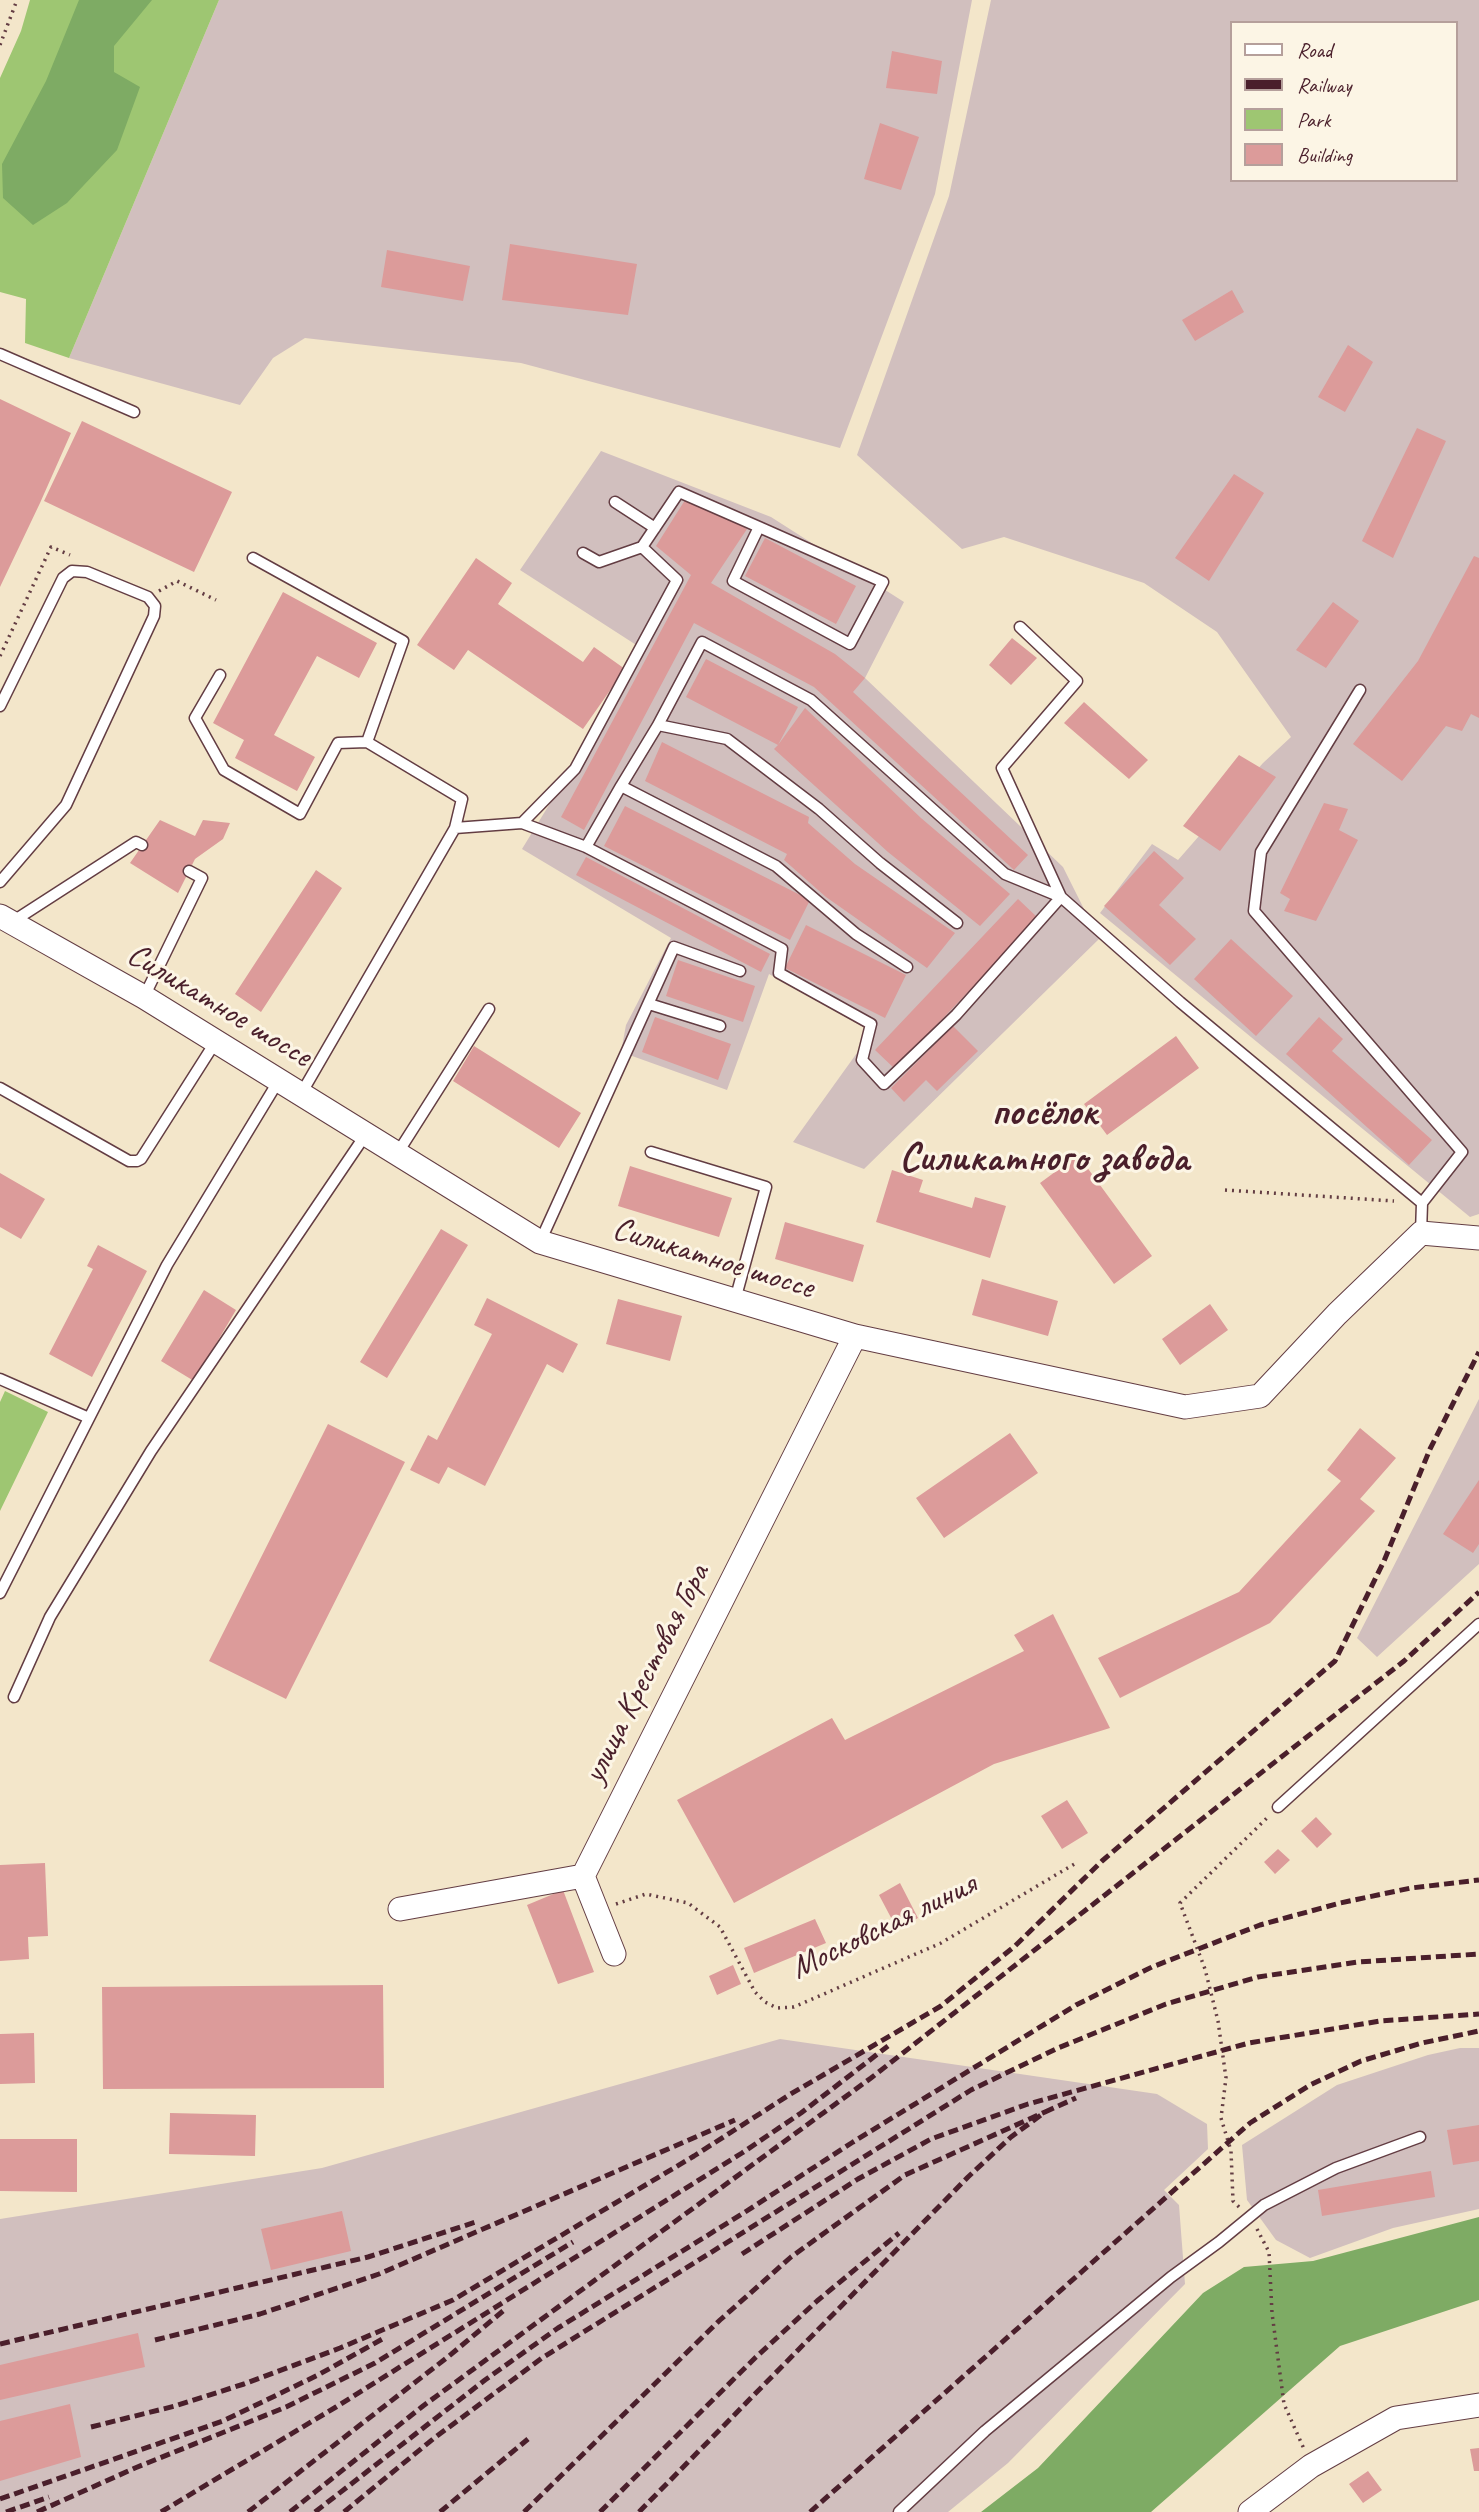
<!DOCTYPE html>
<meta charset="utf-8">
<style>
body{margin:0}
#map{position:relative;width:1479px;height:2512px;overflow:hidden;background:#f3e6ca;font-family:Caveat,sans-serif}
canvas{display:block}
.legend{position:absolute;left:1230px;top:21px;width:228px;height:161px;box-sizing:border-box;background:#fcf5e5;border:2px solid #b59f9b;margin:0;padding:9px 12px;list-style:none;font-size:21px;color:#4a1f2b}
.legend li{display:flex;align-items:center;gap:14px;height:35px}
.legend b{width:35px;border:2px solid #b59f9b}
</style>
<div id="map">
<canvas width="1479" height="2512"></canvas>
<ul class="legend">
<li><b style="height:9px;background:#fff"></b>Road</li>
<li><b style="height:9px;background:#4a1f2b"></b>Railway</li>
<li><b style="height:19px;background:#9ec672"></b>Park</li>
<li><b style="height:19px;background:#dc9b9a"></b>Building</li>
</ul>
</div>
<script>
const context = document.querySelector('canvas').getContext('2d');
context.lineJoin = 'round';
function fillPath(path, color) { context.fillStyle = color; context.fill(path, 'evenodd'); }
const poly = rows => new Path2D(rows.map(r => 'M' + r).join(''));
function stroke(path, color, width, dash) { context.strokeStyle = color; context.lineWidth = width; context.lineCap = dash ? 'butt' : 'round'; context.setLineDash(dash || []); context.stroke(path); }
function label(font, color, halo, rows, align = 'center') {
  context.font = font + ' Caveat,sans-serif'; context.lineWidth = 6; context.setLineDash([]); context.textBaseline = 'middle'; context.strokeStyle = halo; context.fillStyle = color; for (const [text, x, y, turn = 0] of rows) {
    context.save(); context.translate(x, y); context.rotate((+turn || 0) * Math.PI / 180); context.textAlign = isNaN(turn) ? turn : align; if (halo) context.strokeText(text, 0, 0); context.fillText(text, 0, 0); context.restore();
  }
}
const industrial = poly([
 [219,0,972,0,935,194,840,448,521,363,305,338,273,358,240,405,69,358],
 [991,0,1479,0,1479,1214,1470,1217,1100,913,1152,844,1178,860,1263,763,1291,737,1217,632,1144,583,1004,537,962,549,857,455,949,196],
 [1232,23,1456,23,1456,180,1232,180],
 [601,451,771,517,904,602,865,678,1063,867,1099,939,864,1169,793,1142,872,1032,769,974,727,1090,621,1052,626,1025,671,938,522,849,644,650,520,570],
 [1479,1399,1479,1564,1377,1657,1357,1638],
 [780,2039,1157,2094,1207,2124,1208,2149,1164,2190,1179,2205,1185,2284,1008,2463,948,2512,0,2512,0,2219,322,2168],
 [1460,2048,1479,2048,1479,2209,1393,2228,1310,2258,1276,2240,1247,2200,1242,2145,1337,2085,1428,2055]
]);
const green = poly([
 [30,0,219,0,69,358,25,343,26,299,0,292,0,78,21,31],
 [5,1391,48,1412,0,1511,0,1402]
]);
const forest = poly([
 [79,0,152,0,114,46,114,72,140,87,117,150,67,203,33,225,3,198,2,164,46,81],
 [1479,2217,1479,2300,1340,2346,1151,2512,981,2512,1038,2468,1203,2293,1244,2267,1313,2261]
]);
const building = poly([
 [892,51,942,61,937,94,886,88],
 [880,123,919,137,901,190,864,179],
 [510,244,637,264,628,315,502,300],
 [387,250,470,266,463,301,381,287],
 [1232,290,1244,312,1195,341,1182,320],
 [1348,345,1373,362,1345,412,1318,397],
 [0,399,71,433,40,503,0,587],
 [82,421,232,492,194,572,44,501],
 [1417,428,1446,441,1393,558,1362,541],
 [1234,474,1264,493,1209,581,1175,558],
 [687,497,747,529,711,583,835,654,865,678,853,692,1028,855,1014,870,814,687,694,623,584,830,561,817,691,575,656,546],
 [765,538,856,586,836,624,745,576],
 [1474,556,1479,558,1479,718,1471,714,1462,731,1446,726,1402,781,1353,744,1418,661],
 [476,558,512,583,498,604,583,662,594,647,625,669,583,729,468,650,454,670,417,645],
 [283,592,377,643,359,678,317,656,274,735,315,757,297,791,235,758,244,740,213,723],
 [1333,602,1359,621,1326,668,1296,650],
 [1012,638,1037,658,1011,685,989,665],
 [706,659,798,707,778,745,805,708,921,818,1010,894,980,926,888,852,774,749,778,745,686,697],
 [1084,702,1148,760,1129,779,1064,723],
 [662,742,809,817,808,823,855,864,955,933,927,968,826,897,784,860,787,854,645,781],
 [1239,755,1276,777,1220,851,1183,826],
 [1324,803,1348,809,1339,830,1358,840,1316,921,1284,911,1290,899,1280,893],
 [625,806,810,900,790,940,604,846],
 [160,820,195,836,203,820,230,823,223,839,195,859,178,893,130,863],
 [1154,851,1184,878,1159,905,1196,939,1170,965,1104,906],
 [586,857,770,954,761,972,576,875],
 [316,870,342,888,261,1012,235,994],
 [1018,899,1038,918,895,1069,875,1050],
 [806,925,906,975,885,1018,785,968],
 [1231,939,1293,996,1256,1036,1194,979],
 [678,960,755,986,743,1022,666,996],
 [655,1017,731,1044,718,1080,642,1052],
 [1319,1017,1343,1039,1332,1051,1432,1140,1409,1165,1286,1054],
 [953,1026,978,1051,937,1091,926,1080,904,1102,891,1088],
 [1176,1036,1199,1068,1107,1135,1084,1104],
 [474,1046,581,1113,559,1148,453,1081],
 [1078,1155,1152,1256,1114,1284,1040,1183],
 [630,1166,732,1198,719,1237,618,1206],
 [892,1170,923,1180,919,1192,972,1208,975,1197,1006,1206,990,1258,876,1222],
 [0,1173,45,1199,21,1239,0,1227],
 [785,1222,864,1245,853,1282,775,1259],
 [441,1229,468,1245,387,1378,360,1362],
 [98,1245,147,1271,92,1377,49,1354,93,1269,87,1266],
 [982,1279,1058,1301,1048,1336,972,1315],
 [204,1290,236,1310,194,1381,161,1361],
 [487,1298,578,1344,563,1373,547,1364,485,1486,448,1467,439,1484,410,1470,428,1435,437,1440,492,1334,474,1325],
 [618,1299,682,1316,670,1361,606,1344],
 [1210,1304,1228,1330,1180,1365,1162,1339],
 [328,1424,405,1462,286,1699,209,1661],
 [1360,1428,1396,1458,1360,1499,1375,1511,1270,1623,1120,1698,1098,1658,1239,1592,1341,1481,1327,1470],
 [1010,1433,1038,1473,944,1538,916,1498],
 [1479,1480,1479,1544,1473,1553,1443,1534],
 [1053,1614,1110,1728,994,1764,734,1903,677,1800,832,1718,845,1740,1024,1651,1014,1635],
 [1067,1800,1088,1833,1062,1849,1041,1816],
 [1316,1817,1332,1834,1317,1848,1301,1831],
 [1278,1849,1290,1860,1275,1874,1264,1862],
 [45,1863,48,1936,28,1937,29,1959,0,1961,0,1865],
 [900,1883,918,1918,897,1929,879,1895],
 [563,1890,594,1972,558,1984,527,1905],
 [815,1919,826,1943,754,1973,744,1948],
 [733,1965,741,1984,717,1995,709,1976],
 [383,1985,384,2088,103,2089,102,1987],
 [34,2033,35,2083,0,2084,0,2034],
 [170,2113,256,2115,255,2156,169,2154],
 [1479,2125,1479,2161,1453,2165,1447,2130],
 [0,2139,77,2139,77,2192,0,2191],
 [1431,2171,1435,2197,1322,2216,1318,2190],
 [342,2211,351,2251,271,2270,261,2229],
 [138,2333,145,2367,0,2400,0,2365],
 [70,2404,81,2457,0,2481,0,2421],
 [1479,2448,1479,2471,1474,2471,1470,2449],
 [1368,2471,1382,2490,1363,2503,1349,2484]
]);
const path = poly([
 [0,45,17,0],
 [159,591,177,581,216,600],
 [0,656,51,547,70,555],
 [1225,1190,1394,1201],
 [616,1904,646,1894,688,1903,720,1927,755,1992,765,2002,777,2008,794,2007,941,1943,1076,1863],
 [1239,2207,1233,2201,1231,2151,1221,2118,1226,2078,1218,2021,1205,1969,1180,1903,1269,1816],
 [1257,2229,1269,2252,1272,2313,1284,2404,1304,2449]
]);
const service = poly([
 [0,354,134,412],
 [615,502,655,528],
 [642,547,679,492,759,527,733,581,850,644,883,582,759,527],
 [253,558,403,641,367,742,462,799,455,828,301,1094],
 [1020,627,1077,681,1002,768,1061,897,1180,1002,1422,1203,1421,1233],
 [220,675,195,718,224,770,300,814,338,743,367,742],
 [1360,690,1261,852,1254,911,1462,1152,1422,1203],
 [0,706,63,578,72,571,87,572,148,597,155,606,154,616,66,805,0,882],
 [621,786,658,725,727,739,819,809,880,863,957,923],
 [522,823,575,769,677,580,642,547,599,562,583,553],
 [455,828,522,823,586,847,782,949,779,973,871,1024,862,1060,884,1084,956,1015,1061,897,1005,874,811,700,702,642,658,725],
 [586,847,621,786,776,866,856,934,907,967],
 [12,922,136,842,142,845],
 [144,997,202,878,189,871],
 [649,1004,720,1026],
 [0,1088,129,1161,137,1161,141,1159,216,1041],
 [651,1152,766,1187,735,1300],
 [397,1154,489,1009],
 [540,1242,674,947,740,971],
 [0,1379,89,1418],
 [0,1593,167,1265,279,1080],
 [14,1697,50,1617,151,1451,366,1134],
 [1278,1807,1479,1624],
 [899,2512,985,2431,1171,2277,1219,2242,1264,2205,1336,2168,1420,2137]
]);
const minor = poly([
 [0,916,144,997,540,1242,855,1336,1185,1407,1260,1396,1337,1314,1421,1233,1479,1238],
 [583,1876,614,1954],
 [400,1909,583,1876,855,1336],
 [1250,2512,1311,2466,1396,2418,1479,2405]
]);
const rail = poly([
 [742,2254,858,2179,931,2139,1028,2104,1249,2043,1380,2021,1479,2014],
 [155,2340,260,2314,379,2274,735,2120],
 [0,2344,368,2257,479,2221],
 [91,2427,175,2406,244,2384,340,2348,453,2300,694,2156,789,2095,941,2006,1015,1946,1102,1861,1335,1661,1384,1561,1430,1449,1479,1352],
 [0,2499,223,2421,318,2375,386,2337],
 [6,2512,49,2497],
 [37,2512,135,2468,286,2407,375,2363,573,2242],
 [161,2512,336,2407,742,2153,801,2113,888,2046],
 [248,2512,449,2356,503,2311],
 [290,2512,423,2406,871,2078,1404,1661,1479,1592],
 [315,2512,485,2380,558,2328,742,2214,853,2142,1076,2005,1152,1967,1260,1925,1340,1903,1411,1888,1479,1880],
 [344,2512,433,2439,542,2358,971,2090,1058,2048,1166,2004,1258,1977,1358,1962,1479,1954],
 [440,2512,528,2439],
 [524,2512,720,2320,791,2257,905,2175,1045,2112],
 [600,2512,756,2357,817,2301,899,2233],
 [639,2512,968,2177,1011,2137,1045,2112,1076,2098],
 [810,2512,1250,2123,1310,2085,1361,2061,1422,2043,1479,2031]
]);
const streetNames = [
 ["Силикатное шоссе",219,1006,31],
 ["Силикатное шоссе",713,1259,17],
 ["улица Крестовая Гора",647,1674,-63],
 ["Московская линия",884,1927,-26]
];
const districtNames = [
 ["посёлок",1044,1114],
 ["Силикатного завода",1044,1160]
];
fillPath(industrial, '#d1bfbe');
fillPath(green, '#9ec672');
fillPath(forest, '#7eab64');
fillPath(building, '#dc9b9a');
stroke(service, '#633d43', 13);
stroke(minor, '#633d43', 25);
stroke(path, '#633d43', 3.5, [2, 5]);
stroke(service, '#fff', 10);
stroke(minor, '#fff', 23);
stroke(rail, '#4a1f2b', 5, [10, 5]);
label('33px', '#4a1f2b', '#fcf5e5', streetNames);
label('bold 40px', '#4a1f2b', '#fcf5e5', districtNames);
</script>
